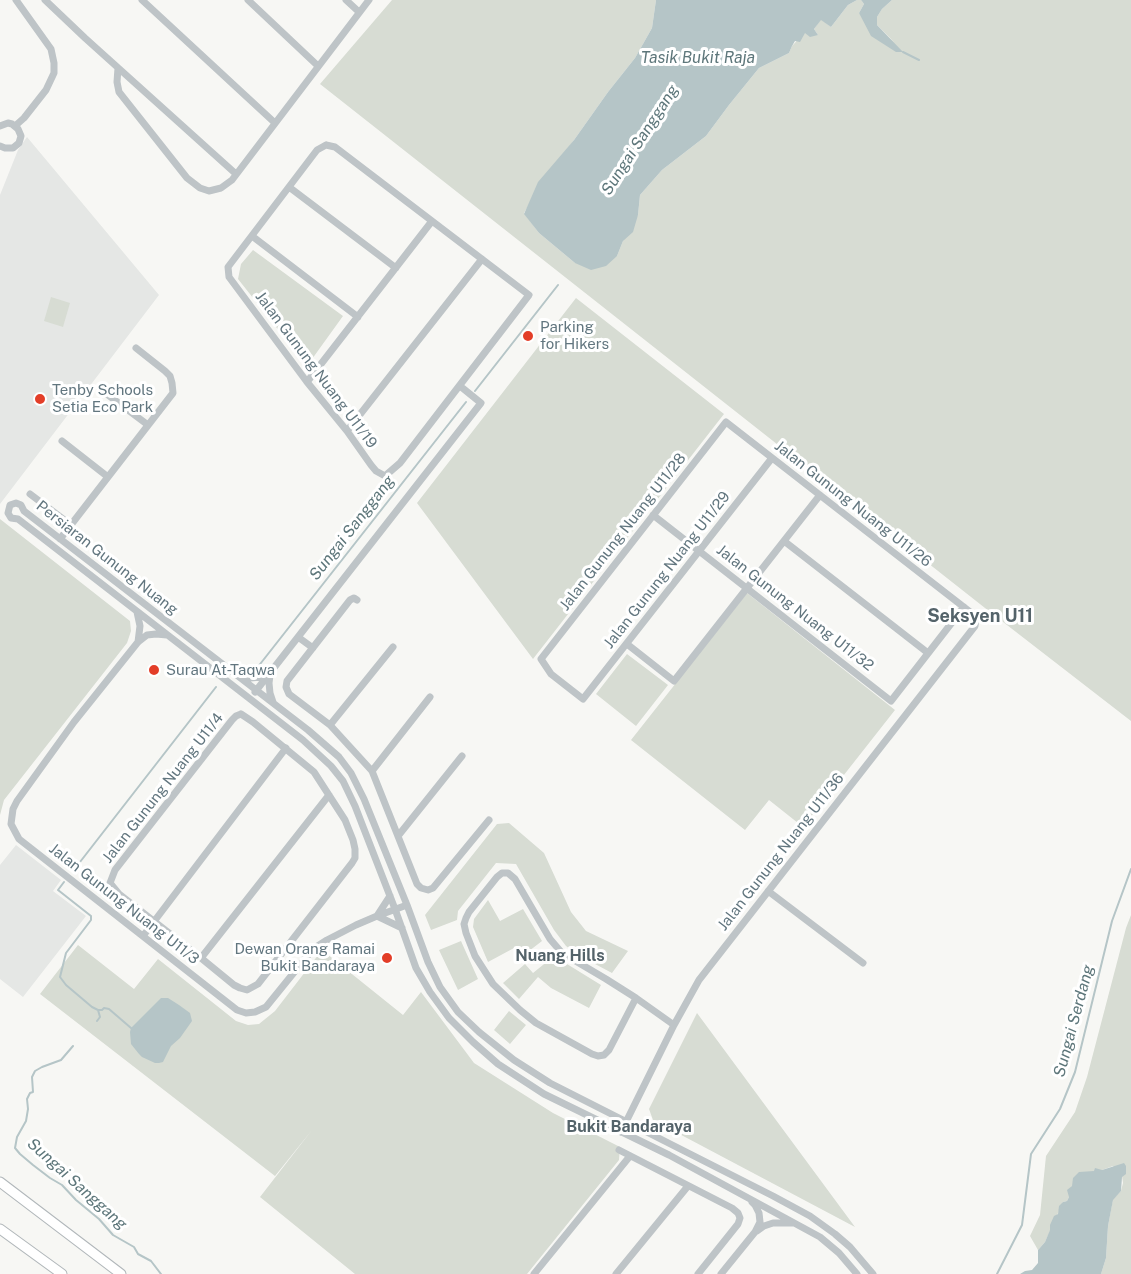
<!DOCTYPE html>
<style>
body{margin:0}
canvas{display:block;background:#f7f7f4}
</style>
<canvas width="1131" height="1274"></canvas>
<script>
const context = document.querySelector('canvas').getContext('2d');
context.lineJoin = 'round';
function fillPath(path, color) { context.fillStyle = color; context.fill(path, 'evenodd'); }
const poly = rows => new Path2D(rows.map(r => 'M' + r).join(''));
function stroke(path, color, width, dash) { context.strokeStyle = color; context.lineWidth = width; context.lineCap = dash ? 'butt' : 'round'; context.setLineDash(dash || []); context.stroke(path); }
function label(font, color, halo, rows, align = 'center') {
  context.font = font + ' "Public Sans",sans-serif'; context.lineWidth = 6; context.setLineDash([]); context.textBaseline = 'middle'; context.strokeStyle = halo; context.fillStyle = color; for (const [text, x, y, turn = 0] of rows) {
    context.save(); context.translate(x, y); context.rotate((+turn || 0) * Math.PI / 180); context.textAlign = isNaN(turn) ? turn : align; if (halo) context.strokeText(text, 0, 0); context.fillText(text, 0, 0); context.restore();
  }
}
const built = poly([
 [27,137,159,295,0,504,0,195,18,150],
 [16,845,61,880,53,891,86,916,23,997,0,979,0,865]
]);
const green = poly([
 [392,0,656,0,652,28,635,58,608,92,574,140,531,201,524,213,539,233,575,263,617,256,623,241,638,215,640,195,662,170,706,136,729,105,759,68,789,53,792,46,805,32,818,35,814,29,821,19,831,27,848,5,857,0,861,0,864,4,859,13,894,42,877,25,877,17,882,9,892,0,1131,0,1131,721,985,608,320,84],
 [253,250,343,316,307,366,238,279,241,264],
 [51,297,70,303,63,327,44,321],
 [576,298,724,414,533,659,417,503],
 [0,519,130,621,131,631,127,643,4,800,0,815],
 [747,593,895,710,803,827,769,800,745,830,631,740],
 [627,654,668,685,636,726,596,694],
 [509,823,544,853,571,912,586,931,628,951,612,973,578,955,566,946,554,930,516,864,496,863,458,911,457,920,431,930,425,915,497,824],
 [488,900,500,921,523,909,542,941,520,958,514,948,488,962,473,927,474,919],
 [1131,915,1131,1274,1101,1274,1106,1258,1108,1226,1113,1199,1121,1191,1123,1183,1122,1176,1113,1166,1102,1170,1094,1171,1072,1186,1069,1197,1067,1201,1063,1202,1045,1242,1038,1250,1030,1236,1040,1215,1046,1156,1075,1112,1087,1077,1126,928],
 [461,941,478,979,458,990,439,950],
 [78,945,134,989,158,959,236,1021,248,1025,259,1024,275,1011,322,950,403,1015,421,992,474,1063,553,1113,620,1147,619,1160,527,1274,355,1274,260,1197,312,1130,275,1176,40,994],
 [554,956,601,985,589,1008,551,988,538,977,519,999,503,983,525,964,533,973],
 [509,1011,526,1025,510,1044,494,1030],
 [697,1013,855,1227,653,1120,649,1109]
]);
const water = poly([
 [656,0,857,0,848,5,831,27,821,20,814,29,818,35,810,37,805,33,800,42,795,41,792,46,789,53,759,68,729,105,706,136,662,170,640,195,638,215,633,232,623,241,617,256,606,266,591,270,575,263,539,233,524,214,538,182,574,140,608,92,635,58,652,28],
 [861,0,892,0,882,9,877,17,877,25,903,52,896,52,871,36,859,13,864,4],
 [161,998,168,998,179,1005,190,1013,192,1021,180,1038,171,1046,163,1062,159,1063,155,1063,142,1057,139,1054,131,1044,130,1032,131,1028],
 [1124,1163,1126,1166,1126,1174,1122,1177,1121,1191,1113,1200,1108,1226,1106,1258,1101,1274,1020,1274,1025,1271,1032,1270,1038,1263,1038,1250,1045,1242,1050,1230,1050,1225,1054,1216,1058,1214,1059,1206,1063,1202,1067,1201,1069,1197,1067,1190,1072,1186,1073,1178,1079,1172,1094,1171,1095,1168,1102,1170]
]);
const stream = poly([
 [903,52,919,60],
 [475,391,558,285],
 [257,668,466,402],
 [73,871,216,687],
 [64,882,58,890,91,916,91,920,66,953,60,977,66,985,92,1007,98,1010],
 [98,1010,102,1010,104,1008,109,1009,131,1028],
 [97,1021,100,1017,98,1010],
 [73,1046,61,1060,42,1067,35,1071,32,1077,33,1092,30,1093,27,1099,28,1109,26,1121,17,1137,15,1148,20,1154,33,1165,50,1178,62,1185,76,1200,99,1219,113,1235,134,1247,138,1254,151,1261,161,1274],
 [997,1274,1022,1225,1031,1154,1060,1109,1075,1072,1112,921,1131,869]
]);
const minor = poly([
 [45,0,85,38,236,174],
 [142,0,275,123],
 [248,0,318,66],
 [346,0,359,12],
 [118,68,117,82,119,92,187,178,200,188,209,191,221,188,232,180,369,0],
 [0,126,8,123,12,124,18,129,21,136,19,143,13,148,5,148,0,146],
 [15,126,24,118,46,90,54,73,54,63,51,49,16,0],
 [326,145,335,147,529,295,400,463,385,476,376,471,371,465,347,431,307,382,229,277,228,267,317,150,326,145],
 [289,187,396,268],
 [252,236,358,317],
 [307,382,432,221],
 [100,389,148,425],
 [347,431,482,259],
 [62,441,108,477],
 [30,494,71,525],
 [653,515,891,701,964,607],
 [60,539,173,393,172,383,170,376,165,371,136,348],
 [784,541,928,653],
 [357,600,354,598,350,600,287,681,286,687,289,694,330,725,372,771,417,884,421,888,428,890,433,888,489,820],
 [137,612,140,626,138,642],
 [167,635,156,634,147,635,138,642,74,722,17,801,13,809,11,824,19,839,237,1010,246,1013,255,1012,266,1007,313,949,327,940,356,925,377,916,407,905],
 [298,637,313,648],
 [627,644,674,681,820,495],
 [270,675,269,683,270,693,273,702],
 [241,677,250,678,262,677,268,674],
 [255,692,481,403,460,386],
 [241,714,253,722,314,772,345,820,353,840,355,849,355,858,352,863,258,984,247,990,240,988,234,985,201,958,119,894,110,883,115,870,232,720,236,716,241,714],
 [330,725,393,647],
 [372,771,430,697],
 [398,836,462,756],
 [768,891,863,963],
 [390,896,377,916,402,928],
 [143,936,286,748],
 [201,958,329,795],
 [636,998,609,1050,604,1055,598,1056,592,1054,536,1023,520,1010,493,984,475,956,466,933,464,924,466,918,469,912,497,877,502,873,508,873,515,879,550,939,562,953,606,979,636,998,674,1025],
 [621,1132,674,1025,699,980,975,626,976,620,974,615,726,422,541,659,551,674,583,699,772,458],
 [619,1150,732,1208,738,1213,740,1218,738,1224,698,1274],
 [757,1231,764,1226,773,1223,792,1223],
 [534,1274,630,1156],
 [616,1274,688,1186],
 [721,1274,755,1232,760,1222,759,1213,755,1205,752,1202],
 [857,1274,839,1253,820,1237,669,1155,544,1094,498,1064,473,1042,449,1018,430,992,416,968,395,909,355,806,343,781,331,766,303,740,18,519,11,518,8,513,10,505,16,503,21,505,24,511,308,730,339,757,351,773,364,799,407,905,428,962,440,987,458,1012,479,1032,514,1060,550,1083,773,1196,810,1216,835,1234,850,1247,873,1274]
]);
const highway = poly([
 [0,1182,121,1274],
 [0,1229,62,1274]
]);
const markers = [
 [528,336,6,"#e33e28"],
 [40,399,6,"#e33e28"],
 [154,670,6,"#e33e28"],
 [387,958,6,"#e33e28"]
];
const poiNames = [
 ["Parking",540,327],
 ["for Hikers",540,344],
 ["Tenby Schools",52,390],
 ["Setia Eco Park",52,407],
 ["Surau At-Taqwa",166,670],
 ["Dewan Orang Ramai",375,949,"right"],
 ["Bukit Bandaraya",375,966,"right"]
];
const streetNames = [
 ["Jalan Gunung Nuang U11/19",316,370,53],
 ["Jalan Gunung Nuang U11/26",853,504,38],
 ["Jalan Gunung Nuang U11/28",623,532,-52],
 ["Persiaran Gunung Nuang",107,558,38],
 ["Jalan Gunung Nuang U11/29",667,570,-52],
 ["Jalan Gunung Nuang U11/32",795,608,38],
 ["Jalan Gunung Nuang U11/4",163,788,-52],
 ["Jalan Gunung Nuang U11/36",781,852,-52],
 ["Jalan Gunung Nuang U11/3",124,904,38]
];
const waterNames = [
 ["Tasik Bukit Raja",698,58],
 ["Sungai Sanggang",640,140,-57],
 ["Sungai Sanggang",352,528,-52],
 ["Sungai Serdang",1074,1021,-75],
 ["Sungai Sanggang",77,1184,42]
];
const neighbourhoodNames = [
 ["Nuang Hills",560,956],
 ["Bukit Bandaraya",629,1127]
];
const quarterNames = [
 ["Seksyen U11",980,616]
];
fillPath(built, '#e5e7e5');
fillPath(green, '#d7dcd3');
fillPath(water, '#b5c5c7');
stroke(stream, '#b5c5c7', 2);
stroke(highway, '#b1b7ba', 11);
stroke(minor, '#bec4c7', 7);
stroke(highway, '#fff', 9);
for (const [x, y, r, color] of markers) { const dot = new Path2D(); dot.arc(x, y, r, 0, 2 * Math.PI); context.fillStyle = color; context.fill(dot); stroke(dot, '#fff', 2); }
label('15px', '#62767f', '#fff', poiNames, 'left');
label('15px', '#62767f', '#fff', streetNames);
label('italic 16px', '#5d767a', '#fff', waterNames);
label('bold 16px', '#54636a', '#fff', neighbourhoodNames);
label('bold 18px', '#54636a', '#fff', quarterNames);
</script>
